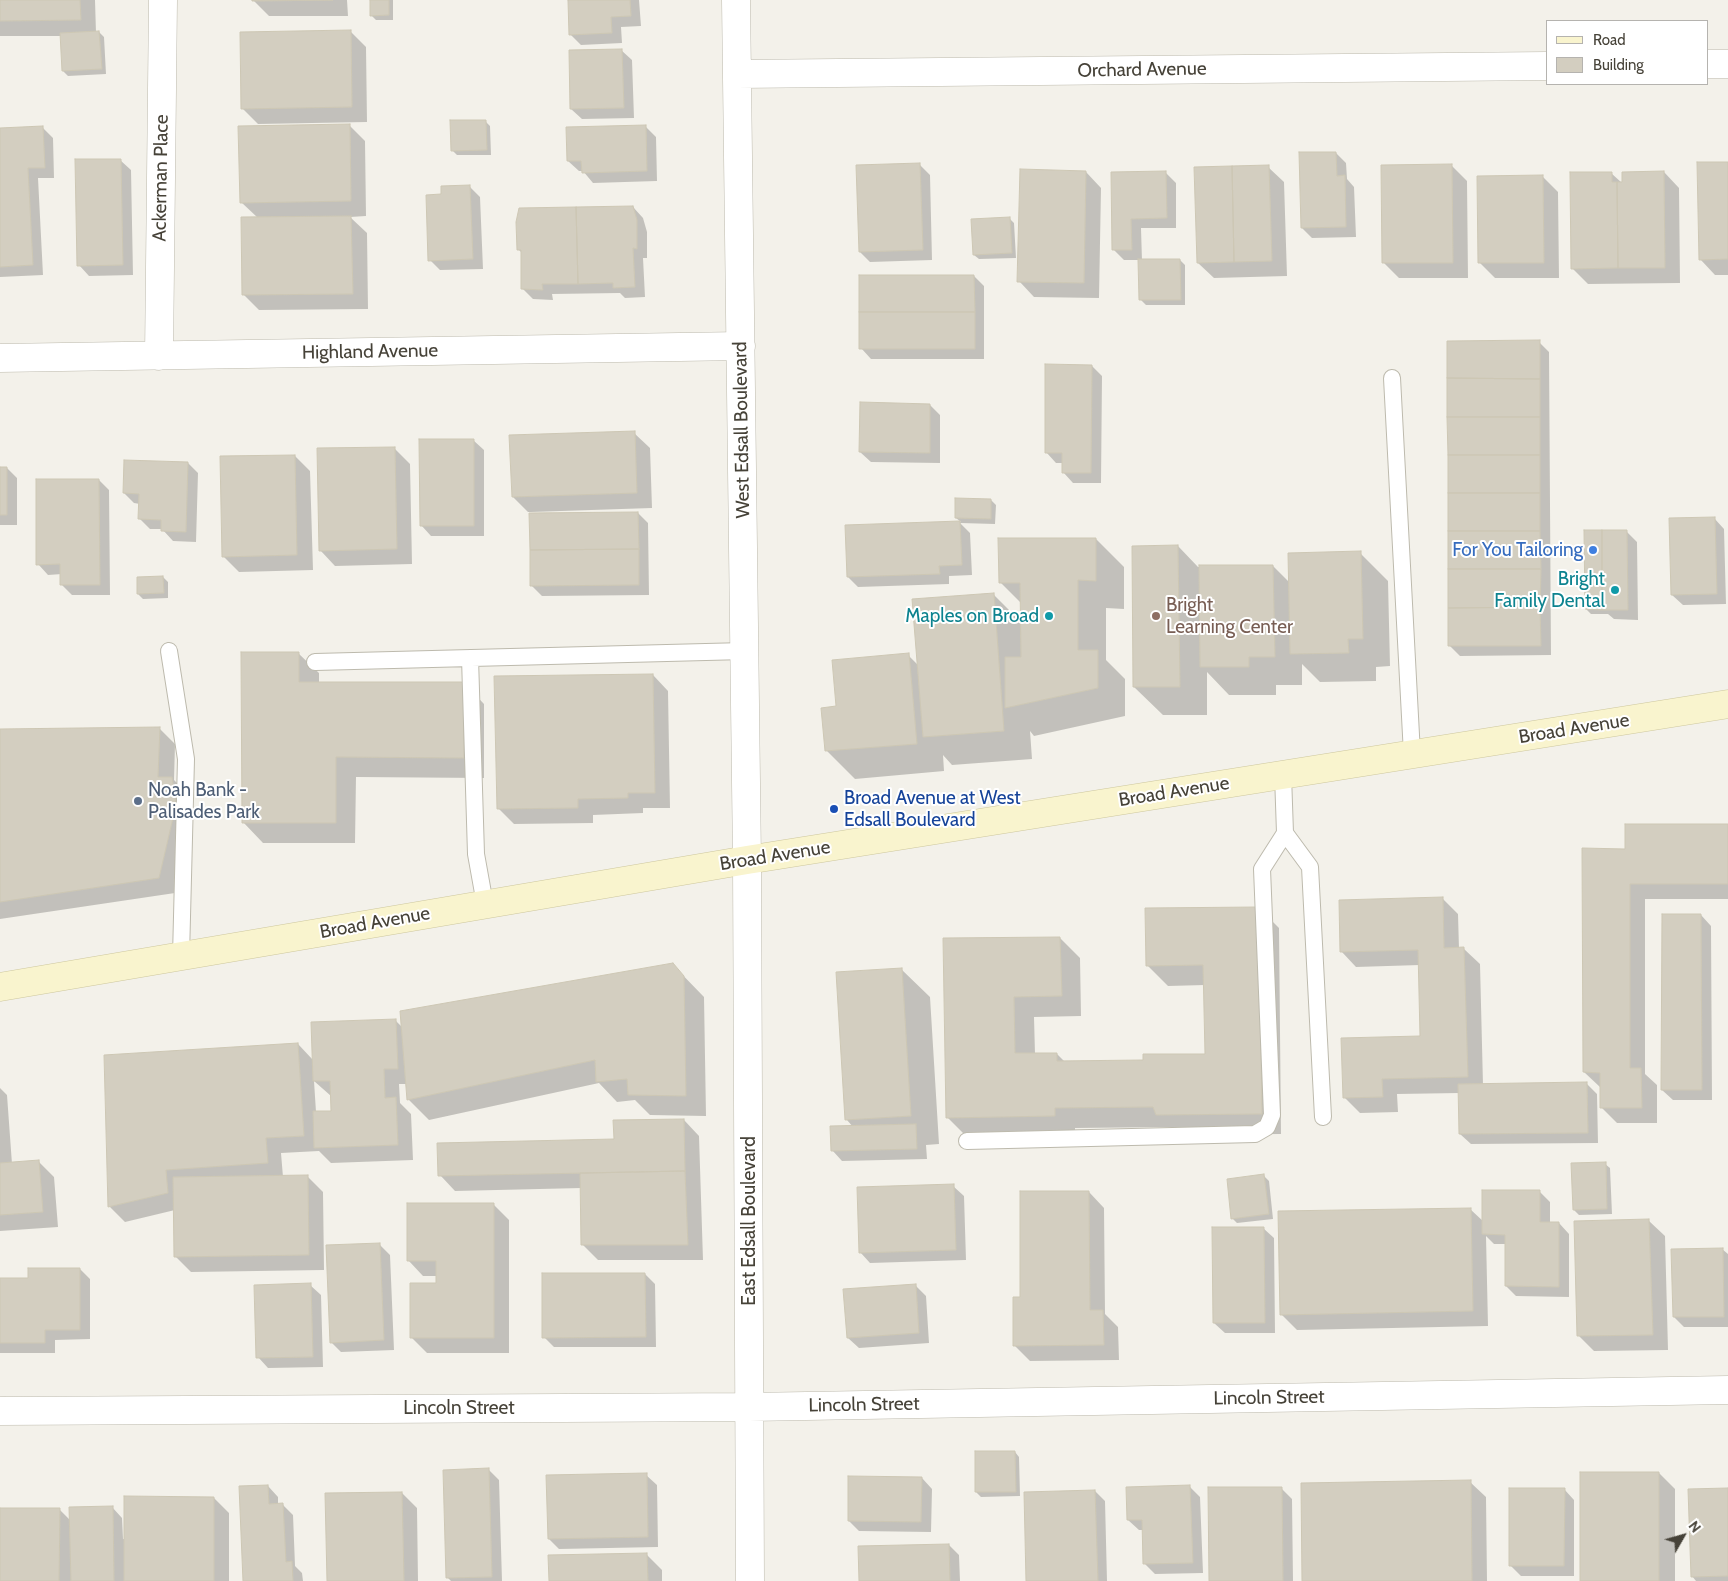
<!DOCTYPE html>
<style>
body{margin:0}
#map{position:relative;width:1728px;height:1581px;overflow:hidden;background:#f3f1ea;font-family:Cabin,sans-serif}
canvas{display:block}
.legend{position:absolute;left:1546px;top:20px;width:162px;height:65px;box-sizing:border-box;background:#fff;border:1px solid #b5b3af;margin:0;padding:6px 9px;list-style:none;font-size:15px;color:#464238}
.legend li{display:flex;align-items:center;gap:10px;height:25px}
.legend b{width:25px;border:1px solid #b5b3af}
.north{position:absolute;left:1658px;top:1511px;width:50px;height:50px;-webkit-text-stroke:4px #fff;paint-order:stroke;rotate:52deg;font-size:14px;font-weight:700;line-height:20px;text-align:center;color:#464238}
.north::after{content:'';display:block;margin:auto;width:18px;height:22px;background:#464238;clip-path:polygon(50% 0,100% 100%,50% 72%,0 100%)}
</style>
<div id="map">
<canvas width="1728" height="1581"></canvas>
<ul class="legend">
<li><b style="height:6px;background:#f9f4ce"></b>Road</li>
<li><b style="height:14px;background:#d3cec0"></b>Building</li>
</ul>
<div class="north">N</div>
</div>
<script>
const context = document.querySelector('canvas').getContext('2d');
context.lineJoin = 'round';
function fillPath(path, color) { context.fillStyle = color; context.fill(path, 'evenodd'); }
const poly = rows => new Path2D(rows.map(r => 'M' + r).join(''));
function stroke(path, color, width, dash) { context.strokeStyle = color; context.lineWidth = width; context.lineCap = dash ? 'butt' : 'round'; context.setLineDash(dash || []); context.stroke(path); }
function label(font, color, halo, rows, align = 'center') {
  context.font = font + ' Cabin,sans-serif'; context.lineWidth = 4; context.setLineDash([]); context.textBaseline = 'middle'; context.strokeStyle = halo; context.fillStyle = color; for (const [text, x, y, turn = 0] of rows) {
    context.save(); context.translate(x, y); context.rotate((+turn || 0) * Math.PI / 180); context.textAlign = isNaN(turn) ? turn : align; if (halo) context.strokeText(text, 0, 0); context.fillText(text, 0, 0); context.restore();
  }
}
const shadow = poly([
 [0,0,95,0,96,33,99,32,104,37,106,74,68,76,63,71,61,36,0,36],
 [253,0,347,0,348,16,269,16],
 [371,0,393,0,393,20,376,20,371,15],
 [569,0,639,0,641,26,621,27,622,43,581,45,570,34],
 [350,31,366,47,367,122,258,124,242,108],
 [621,50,632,60,634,118,582,119,571,109],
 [485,121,490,126,491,155,457,155,452,150],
 [349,125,365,141,366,216,350,217,367,233,368,309,259,310,243,294,258,218,241,202],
 [645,126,656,137,657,181,593,183,583,171,579,171,568,161],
 [42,127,53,138,54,178,38,178,43,275,0,277,0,129],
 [1336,153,1346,163,1347,179,1354,187,1356,237,1312,238,1302,228],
 [120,160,131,170,133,275,89,276,79,265],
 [1728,163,1728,275,1715,275,1700,259],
 [919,164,930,175,932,260,870,262,860,252],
 [1451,165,1467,181,1468,278,1399,278,1384,263],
 [1268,167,1284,182,1287,276,1214,278,1198,263],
 [1086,172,1101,188,1099,298,1034,297,1019,281],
 [1165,172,1176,183,1176,228,1141,228,1142,261,1180,260,1185,265,1185,305,1146,305,1141,300,1140,260,1124,260,1113,249,1112,173],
 [1664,172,1679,188,1680,283,1588,284,1572,268,1611,173,1622,183],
 [1542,176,1558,192,1559,278,1495,278,1479,262],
 [470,187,480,197,483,269,440,270,430,260,442,195],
 [633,207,643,218,647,232,647,258,643,258,645,297,625,298,620,293,552,294,553,300,533,299,522,288,523,254,518,249],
 [1009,218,1014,223,1016,258,979,259,974,255],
 [974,276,984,286,984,359,871,359,861,348],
 [1539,342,1549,352,1551,655,1460,656,1449,645],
 [1092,366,1102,376,1101,483,1073,483,1063,472,1063,463,1056,463,1046,452],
 [930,405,940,415,940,463,871,462,860,452],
 [634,433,650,448,652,508,531,512,531,514,638,513,648,523,649,595,542,596,531,585,531,512,528,512,513,497],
 [473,440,484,450,484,536,431,536,421,525],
 [394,448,410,464,412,564,335,566,320,550],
 [295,456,310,471,313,570,239,572,223,556],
 [188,463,198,473,196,542,173,541,162,529,150,529,140,519,140,504,134,503,124,493],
 [0,468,7,468,17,478,17,525,0,525],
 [99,480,109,490,110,595,72,595,62,585,62,574,48,575,38,564],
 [991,500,996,505,995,524,960,523,970,533,972,575,949,576,949,584,858,587,848,577,846,526,961,522,956,518],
 [1714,518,1724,529,1726,604,1683,605,1672,595],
 [1626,531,1637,542,1638,620,1614,619,1608,614,1591,614,1586,609],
 [1096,539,1124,567,1124,609,1106,608,1106,660,1125,679,1125,716,1034,736,1030,731,1032,759,952,765,943,755,944,771,855,779,826,750,837,707,908,655,918,665,994,595,1022,623,1022,604,1000,582],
 [1178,546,1198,567,1273,566,1290,583,1360,553,1388,581,1390,666,1376,667,1376,681,1320,682,1302,664,1302,685,1276,685,1276,695,1229,695,1207,672,1207,715,1163,715,1134,687],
 [163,577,168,582,168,598,143,599,138,594],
 [298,653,319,673,319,683,464,683,484,704,484,778,356,777,355,843,263,843,243,822],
 [653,675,668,691,670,808,643,808,643,813,593,815,593,823,514,824,498,808],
 [160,729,175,744,174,780,188,794,175,893,0,919,0,730],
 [1728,825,1728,899,1645,899,1645,1074,1657,1085,1657,1123,1617,1123,1601,1107,1601,1088,1584,1072,1626,850],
 [1443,899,1458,914,1459,949,1464,949,1480,964,1483,1085,1586,1083,1597,1094,1598,1143,1471,1144,1460,1134,1460,1093,1397,1094,1398,1112,1360,1113,1344,1097,1422,1037,1420,965,1356,967,1341,951],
 [1259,908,1279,928,1281,1134,1177,1135,1170,1127,1075,1128,1075,1136,967,1137,947,1117,944,939,1060,938,1080,958,1081,1016,1034,1017,1035,1054,1057,1054,1065,1062,1144,1061,1206,1055,1205,985,1168,986,1147,965],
 [1701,915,1711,926,1712,1100,1673,1100,1662,1090],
 [672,964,704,997,706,1116,650,1115,635,1100,617,1102,599,1083,429,1120,409,1100,407,1084,399,1084,400,1103,411,1114,413,1160,331,1163,319,1151,281,1153,283,1177,307,1176,323,1192,324,1270,191,1272,175,1256,175,1210,125,1222,110,1207,298,1044,313,1060,395,1020,402,1027],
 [314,1081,331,1096,332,1112,316,1112],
 [901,969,930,997,939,1144,926,1145,927,1159,842,1161,832,1150,853,1127,847,1120],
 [0,1088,7,1095,12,1164,39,1162,54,1177,58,1227,0,1231],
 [684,1120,699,1136,703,1260,598,1260,582,1244,582,1188,455,1191,440,1175,615,1141],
 [1605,1164,1610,1168,1612,1214,1579,1215,1574,1210],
 [1264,1176,1269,1181,1273,1219,1237,1223,1232,1218],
 [953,1186,964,1196,966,1260,870,1263,860,1252],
 [1539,1191,1550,1202,1550,1223,1559,1223,1569,1234,1569,1297,1516,1296,1506,1286,1506,1244,1494,1244,1486,1236,1488,1326,1297,1330,1281,1314,1470,1209,1484,1222],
 [1089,1192,1104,1208,1105,1314,1118,1327,1119,1360,1030,1361,1014,1345,1022,1298],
 [493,1204,509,1220,509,1353,427,1353,411,1337,438,1285,437,1276,423,1276,408,1260],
 [1649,1221,1665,1236,1668,1350,1594,1351,1579,1336],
 [1263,1228,1274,1238,1275,1333,1225,1333,1214,1323],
 [379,1244,390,1255,394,1350,341,1352,331,1342],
 [1722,1249,1728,1254,1728,1327,1684,1327,1674,1317],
 [80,1269,90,1279,90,1339,55,1340,55,1353,0,1353,0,1279,29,1279],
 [645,1274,655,1284,656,1347,554,1347,544,1337],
 [310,1285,321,1295,323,1367,268,1368,258,1357],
 [915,1285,926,1296,929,1343,859,1348,848,1338],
 [1015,1452,1019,1457,1020,1496,981,1497,976,1492],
 [488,1469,499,1480,502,1581,451,1581,447,1577],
 [1659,1473,1675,1489,1675,1581,1582,1581],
 [646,1475,657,1485,658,1547,559,1549,549,1539],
 [922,1478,932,1489,931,1532,859,1531,849,1521],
 [1470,1482,1486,1497,1487,1581,1303,1581],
 [268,1486,278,1497,278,1505,283,1505,293,1515,295,1566,302,1573,303,1581,244,1581],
 [1189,1486,1200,1497,1203,1573,1155,1574,1145,1564,1144,1530,1139,1530,1128,1520],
 [1281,1488,1292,1499,1293,1581,1210,1581],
 [1564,1489,1574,1500,1574,1576,1521,1576,1510,1565],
 [1728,1490,1728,1581,1696,1581,1692,1576],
 [1095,1491,1105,1501,1107,1581,1028,1581],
 [402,1493,417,1508,418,1581,328,1581],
 [214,1498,229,1513,229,1581,0,1581,0,1509,59,1509,71,1521,112,1507,122,1518,123,1539,125,1539],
 [949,1545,959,1555,960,1581,860,1581],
 [646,1554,662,1570,662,1581,550,1581]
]);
const building = poly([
 [0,0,80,0,81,20,0,21,0,0],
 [252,0,333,0,252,1,252,0],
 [370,0,389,0,389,15,370,16,370,0],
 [568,0,630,0,631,16,611,17,612,33,569,35,568,0],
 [351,30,352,107,241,109,240,32,351,30],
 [99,31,102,69,62,71,60,33,99,31],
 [622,49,624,108,570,109,569,50,622,49],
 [450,120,486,120,487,150,451,151,450,120],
 [350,124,351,201,240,203,238,126,350,124],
 [646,125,647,171,582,173,581,161,567,161,566,127,646,125],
 [43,126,45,168,28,168,33,265,0,267,0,128,43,126],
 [1299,152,1336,152,1337,176,1345,175,1346,227,1301,228,1299,152],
 [75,159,121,159,123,265,77,266,75,159],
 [1697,162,1728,162,1728,259,1699,260,1697,162],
 [920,163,923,250,859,252,856,165,920,163],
 [1452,164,1453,263,1382,263,1381,165,1452,164],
 [1269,165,1272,261,1234,262,1232,166,1269,165],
 [1232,166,1234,262,1197,263,1194,167,1232,166],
 [1020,169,1086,171,1084,283,1017,282,1020,169],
 [1166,171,1167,218,1131,219,1132,250,1112,250,1111,172,1166,171],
 [1664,171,1665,268,1618,268,1617,182,1622,182,1622,172,1664,171],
 [1570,172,1612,172,1612,182,1617,182,1618,268,1571,269,1570,172],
 [1543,175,1544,263,1478,263,1477,176,1543,175],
 [470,185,473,259,428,261,426,195,441,194,441,186,470,185],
 [633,206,637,220,637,249,633,248,635,287,613,288,613,283,578,284,576,207,633,206],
 [576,207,578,284,542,284,543,290,521,289,521,250,517,250,516,222,519,208,576,207],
 [351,216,353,294,242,295,241,217,351,216],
 [1010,217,1012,253,973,255,971,219,1010,217],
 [1138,259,1180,259,1181,300,1139,300,1138,259],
 [859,275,974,275,975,312,859,312,859,275],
 [859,312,975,312,975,349,859,349,859,312],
 [1540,340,1540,379,1447,378,1447,341,1540,340],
 [1045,364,1092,365,1091,473,1062,473,1062,453,1045,453,1045,364],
 [1447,378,1540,379,1540,417,1447,417,1447,378],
 [860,402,930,404,930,453,859,452,860,402],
 [1447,417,1540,417,1540,455,1448,455,1447,417],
 [635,431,637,493,512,497,509,435,635,431],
 [419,439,474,439,474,526,420,526,419,439],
 [395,447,397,549,319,551,317,448,395,447],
 [295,455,297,555,222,557,220,456,295,455],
 [1448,455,1540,455,1540,493,1448,493,1448,455],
 [124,460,188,462,186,532,161,531,161,520,138,519,139,494,123,493,124,460],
 [0,467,7,467,7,515,0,515,0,467],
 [36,479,99,479,100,585,60,585,60,564,36,565,36,479],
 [1448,493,1540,493,1540,531,1448,531,1448,493],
 [955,498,991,499,991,519,955,518,955,498],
 [638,512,639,549,530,550,529,513,638,512],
 [1715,517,1717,594,1671,595,1669,518,1715,517],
 [960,521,962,565,939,566,940,574,847,577,845,525,960,521],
 [1584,530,1602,530,1602,610,1585,609,1584,530],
 [1602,530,1627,530,1628,610,1602,610,1602,530],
 [1448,531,1540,531,1541,569,1448,569,1448,531],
 [998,538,1096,538,1096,581,1078,580,1078,650,1098,650,1098,688,1005,708,1005,657,1021,657,1020,583,999,583,998,538],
 [1178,545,1180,687,1133,687,1132,546,1178,545],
 [639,549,639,585,530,586,530,550,639,549],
 [1361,551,1363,639,1348,639,1349,653,1290,654,1288,553,1361,551],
 [1199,565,1273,565,1275,657,1249,657,1249,667,1200,667,1199,565],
 [1448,569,1541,569,1540,607,1448,608,1448,569],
 [163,576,164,593,137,594,137,577,163,576],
 [994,593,1004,731,923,737,912,599,994,593],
 [1540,607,1541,646,1448,646,1448,608,1540,607],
 [241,652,299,652,299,682,464,682,464,758,336,757,336,823,242,823,241,652],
 [909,653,917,744,825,751,821,708,836,706,832,660,909,653],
 [653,674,655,793,628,793,628,798,578,799,578,808,497,809,494,676,653,674],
 [160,727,158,777,172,777,176,805,159,878,0,902,0,729,160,727],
 [1625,824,1728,824,1728,884,1630,884,1630,1068,1641,1068,1642,1108,1600,1108,1600,1073,1583,1072,1582,848,1625,849,1625,824],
 [1443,897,1444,948,1464,947,1468,1077,1382,1079,1383,1097,1343,1098,1341,1038,1420,1036,1418,950,1340,952,1339,900,1443,897],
 [1259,907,1262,1114,1156,1115,1153,1107,1055,1108,1055,1116,946,1118,943,938,1060,937,1062,996,1014,997,1015,1053,1057,1053,1057,1061,1143,1060,1143,1054,1205,1054,1203,965,1146,966,1145,908,1259,907],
 [1662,914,1701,914,1702,1090,1661,1090,1662,914],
 [673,963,684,976,686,1096,628,1095,627,1079,596,1082,595,1060,407,1100,400,1011,673,963],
 [902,968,911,1116,845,1120,836,972,902,968],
 [396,1019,398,1069,384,1069,385,1098,396,1097,398,1145,314,1148,313,1111,331,1111,330,1081,313,1081,311,1022,396,1019],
 [298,1043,304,1136,266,1138,268,1163,166,1170,168,1193,108,1207,104,1055,298,1043],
 [1587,1082,1588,1133,1459,1134,1458,1084,1587,1082],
 [684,1119,685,1171,438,1176,437,1143,614,1139,613,1120,684,1119],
 [916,1124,917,1149,831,1151,830,1126,916,1124],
 [39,1160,43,1212,0,1215,0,1163,39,1160],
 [1606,1162,1607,1209,1573,1210,1571,1163,1606,1162],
 [685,1171,688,1245,581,1245,580,1173,685,1171],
 [1264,1174,1269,1214,1231,1219,1227,1179,1264,1174],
 [308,1175,309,1255,174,1257,173,1177,308,1175],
 [954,1184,956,1250,859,1253,857,1187,954,1184],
 [1482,1190,1540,1190,1540,1222,1559,1222,1559,1287,1505,1286,1505,1235,1482,1234,1482,1190],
 [1020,1191,1089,1191,1090,1310,1103,1310,1104,1345,1013,1346,1013,1297,1020,1297,1020,1191],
 [407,1203,494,1203,494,1338,410,1338,410,1283,436,1283,436,1261,407,1261,407,1203],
 [1471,1208,1473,1311,1280,1315,1278,1211,1471,1208],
 [1649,1219,1653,1335,1577,1336,1574,1221,1649,1219],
 [1212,1227,1264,1227,1265,1323,1213,1323,1212,1227],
 [380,1243,384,1340,330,1343,326,1245,380,1243],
 [1723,1248,1724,1317,1673,1317,1671,1249,1723,1248],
 [28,1268,80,1268,80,1330,45,1330,45,1343,0,1343,0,1278,28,1278,28,1268],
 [542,1273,645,1273,646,1337,542,1338,542,1273],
 [311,1283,313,1357,256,1358,254,1285,311,1283],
 [916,1284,919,1333,847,1338,843,1289,916,1284],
 [975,1451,1015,1451,1016,1492,975,1492,975,1451],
 [489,1468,492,1577,446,1578,443,1470,489,1468],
 [1580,1472,1659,1472,1659,1581,1580,1581,1580,1472],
 [647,1473,648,1537,548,1539,546,1475,647,1473],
 [848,1476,922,1477,921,1522,848,1521,848,1476],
 [1471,1480,1472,1581,1302,1581,1301,1483,1471,1480],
 [268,1485,269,1504,283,1503,286,1562,292,1561,293,1581,243,1581,239,1486,268,1485],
 [1190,1485,1193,1563,1143,1564,1142,1520,1127,1520,1126,1487,1190,1485],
 [1208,1487,1282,1487,1283,1581,1209,1581,1208,1487],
 [1509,1488,1565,1488,1564,1566,1509,1566,1509,1488],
 [1728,1488,1728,1576,1691,1577,1688,1489,1728,1488],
 [1095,1490,1098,1581,1026,1581,1024,1492,1095,1490],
 [402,1492,404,1581,327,1581,325,1493,402,1492],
 [124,1496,214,1497,214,1581,124,1581,124,1496],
 [113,1506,114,1581,71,1581,69,1507,113,1506],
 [0,1508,60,1508,59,1581,0,1581,0,1508],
 [949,1544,950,1581,859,1581,858,1546,949,1544],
 [647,1553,648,1581,549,1581,548,1555,647,1553]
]);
const lane = poly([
 [1392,378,1412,754],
 [169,651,186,759,181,956],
 [470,658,476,854,485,904],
 [315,662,745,651],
 [1283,775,1285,833,1310,867,1323,1117],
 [967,1141,1255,1134,1267,1127,1272,1115,1262,869,1285,833]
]);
const street = poly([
 [736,0,747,860,750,1581],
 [1707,64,1728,64],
 [737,74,1547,66],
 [159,356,163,0],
 [0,358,741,346],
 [0,1411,749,1407,1728,1390]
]);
const secondary = poly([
 [0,987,747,860,1728,704]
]);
const markers = [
 [1593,550,5,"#3f7fe0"],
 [1615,590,5,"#0f9aa8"],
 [1049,616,5,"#0f9aa8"],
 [1156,616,5,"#8d6e63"],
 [138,801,5,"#5c6f8a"],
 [834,809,5,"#1a4fb4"]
];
const streetNames = [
 ["Orchard Avenue",1142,70,-1],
 ["Ackerman Place",161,178,-89],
 ["Highland Avenue",370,352,-1],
 ["West Edsall Boulevard",742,430,-91],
 ["Broad Avenue",1574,729,-9],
 ["Broad Avenue",1174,792,-9],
 ["Broad Avenue",775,856,-9],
 ["Broad Avenue",375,923,-10],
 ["East Edsall Boulevard",749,1221,-90],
 ["Lincoln Street",1269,1398,-1],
 ["Lincoln Street",864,1405,-1],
 ["Lincoln Street",459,1408]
];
const shopNames = [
 ["For You Tailoring",1583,550]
];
const cultureNames = [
 ["Bright",1605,579],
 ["Family Dental",1605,601],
 ["Maples on Broad",1039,616]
];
const educationNames = [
 ["Bright",1166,605],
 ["Learning Center",1166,627]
];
const serviceNames = [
 ["Noah Bank -",148,790],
 ["Palisades Park",148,812]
];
const transitNames = [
 ["Broad Avenue at West",844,798],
 ["Edsall Boulevard",844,820]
];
fillPath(shadow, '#0003');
fillPath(building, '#d3cec0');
stroke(building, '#cdc7b4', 1);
stroke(lane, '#bdbaad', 18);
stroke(street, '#bdbaad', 29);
stroke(secondary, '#cdc79e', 29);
stroke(lane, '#fff', 16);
stroke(street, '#fff', 28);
stroke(secondary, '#f9f4ce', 28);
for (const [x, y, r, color] of markers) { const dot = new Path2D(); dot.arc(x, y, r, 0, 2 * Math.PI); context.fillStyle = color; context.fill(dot); stroke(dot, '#fff', 2); }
label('19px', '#464238', '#fff', streetNames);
label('19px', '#366cbe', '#fff', shopNames, 'right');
label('19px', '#0d838f', '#fff', cultureNames, 'right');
label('19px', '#785e54', '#fff', educationNames, 'left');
label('19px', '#4e5e75', '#fff', serviceNames, 'left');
label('19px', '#164399', '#fff', transitNames, 'left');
</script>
